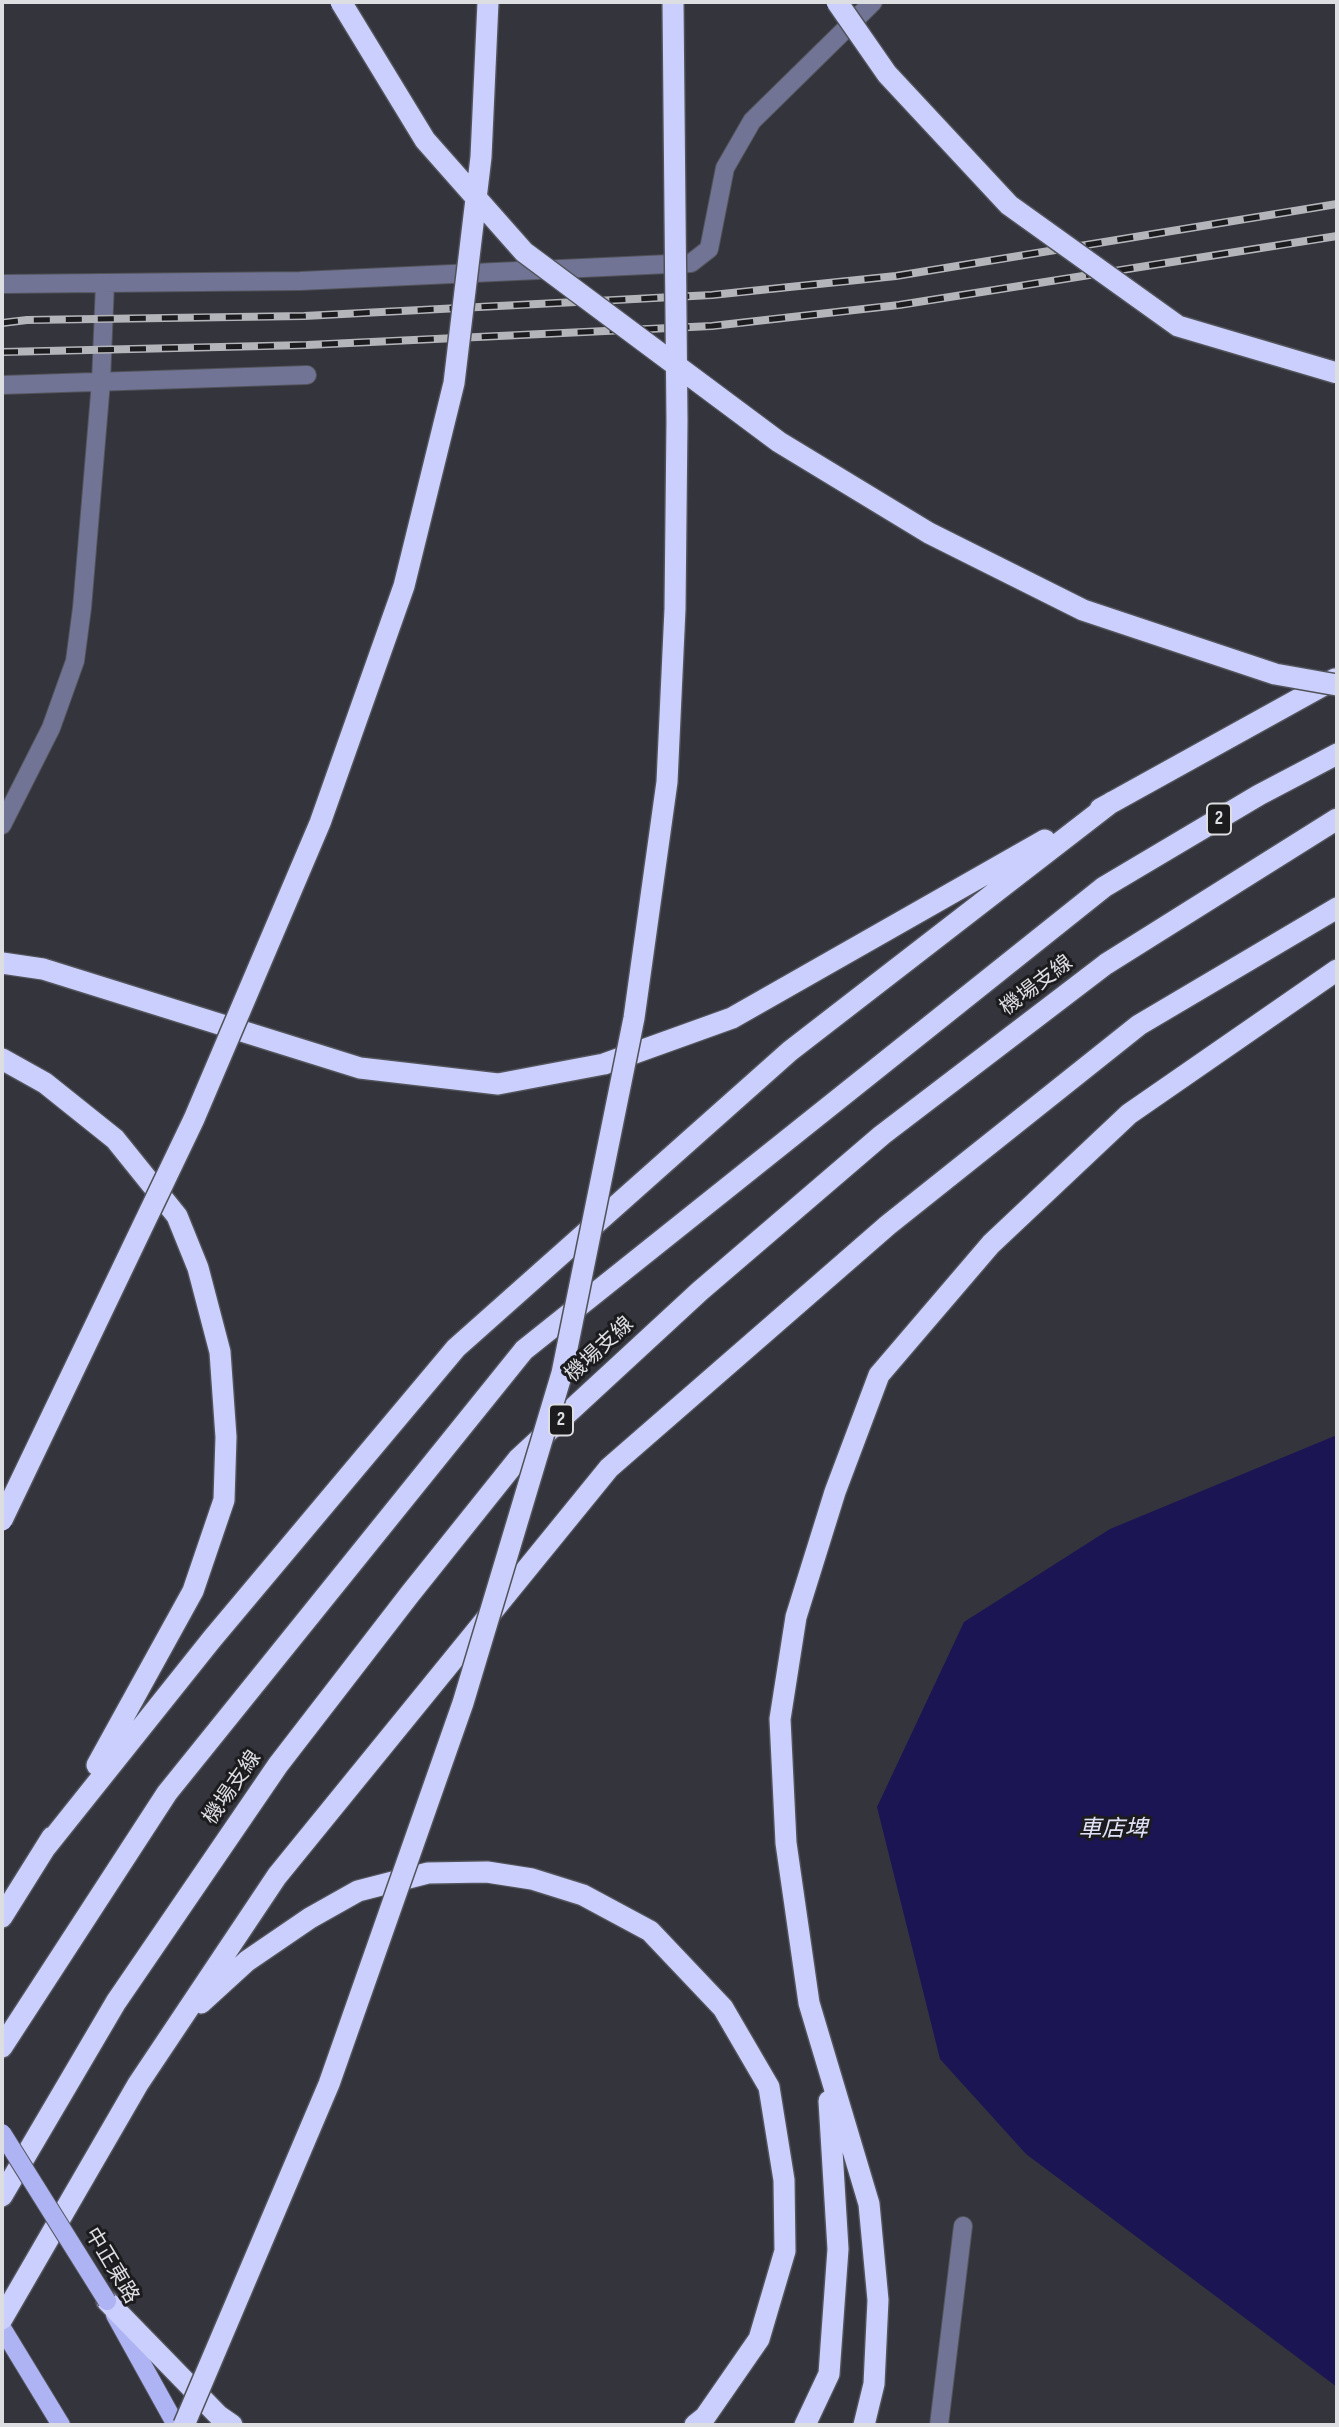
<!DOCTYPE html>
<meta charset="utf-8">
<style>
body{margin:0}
#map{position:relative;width:1339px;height:2427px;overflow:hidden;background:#33343c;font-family:"Sofia Sans Condensed",sans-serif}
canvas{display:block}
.frame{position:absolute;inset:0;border:4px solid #dddee2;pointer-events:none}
</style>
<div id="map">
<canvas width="1339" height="2427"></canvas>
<div class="frame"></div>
</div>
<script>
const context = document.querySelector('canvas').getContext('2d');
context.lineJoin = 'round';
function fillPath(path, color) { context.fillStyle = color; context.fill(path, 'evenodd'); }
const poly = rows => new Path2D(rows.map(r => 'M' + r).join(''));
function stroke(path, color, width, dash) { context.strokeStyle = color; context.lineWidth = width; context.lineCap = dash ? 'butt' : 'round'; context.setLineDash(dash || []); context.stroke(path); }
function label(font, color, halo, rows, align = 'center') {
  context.font = font + ' "Sofia Sans Condensed","Noto Sans TC",sans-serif'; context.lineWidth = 6; context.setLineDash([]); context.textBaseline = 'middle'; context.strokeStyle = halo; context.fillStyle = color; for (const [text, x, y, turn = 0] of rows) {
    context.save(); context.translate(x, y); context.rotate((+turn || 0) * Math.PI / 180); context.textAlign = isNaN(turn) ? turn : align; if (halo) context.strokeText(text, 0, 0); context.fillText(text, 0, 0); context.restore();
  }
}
const water = poly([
 [1337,1435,1337,2387,1026,2154,940,2059,877,1807,964,1622,1110,1529]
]);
const minor = poly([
 [2,284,300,281,691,263,709,249,725,168,752,121,873,2],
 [2,385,307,375],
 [2,825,51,728,75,661,82,608,101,382,105,283],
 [939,2425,963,2226]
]);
const major = poly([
 [115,2315,176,2425],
 [2,2328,61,2425]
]);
const highway = poly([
 [1100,809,1335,679],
 [2,963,43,969,360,1068,498,1084,604,1064,732,1018,1045,840],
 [2,1059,45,1083,115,1139,177,1216,198,1268,220,1352,226,1437,224,1500,193,1591,97,1765],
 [46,1847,212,1639,456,1348,790,1051,1112,802],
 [2,1917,52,1837],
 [201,2003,247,1961,310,1918,358,1891,428,1873,487,1872,532,1879,583,1895,650,1931,723,2008,769,2087,784,2180,785,2251,759,2339,705,2417,695,2425],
 [2,2047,167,1793,524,1350,1104,887,1259,795,1337,754],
 [2,2196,116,2002,278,1765,410,1594,518,1459,700,1291,882,1135,1106,964,1337,819],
 [107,2301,219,2416,232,2425],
 [2,2319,138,2084,277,1876,609,1468,888,1225,1139,1025,1337,908],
 [805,2425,829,2374,838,2249,829,2101],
 [864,2425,874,2384,878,2300,869,2204,809,2003,786,1843,780,1719,796,1617,835,1492,879,1375,991,1244,1129,1114,1337,970]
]);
const rail = poly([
 [2,323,27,320,304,316,712,295,896,276,1337,204],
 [2,352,307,345,712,326,899,305,1337,236]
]);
const majorBridge = poly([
 [2,2133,107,2301]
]);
const highwayBridge = poly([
 [341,2,425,140,524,252,779,442,929,533,1083,610,1275,674,1337,685],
 [837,2,887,74,1009,205,1178,326,1337,373],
 [2,1520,194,1119,320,823,404,586,454,383,481,157,488,2],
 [184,2425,329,2084,463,1703,562,1373,634,1018,667,782,675,609,677,421,673,2]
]);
const shields = [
 [1219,819,24],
 [561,1420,24]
];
const shieldNames = [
 ["2",1219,819],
 ["2",561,1420]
];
const streetNames = [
 ["機場支線",1037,986,-37],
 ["機場支線",600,1350,-43],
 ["機場支線",233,1788,-55],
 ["中正東路",111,2266,59]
];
const waterNames = [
 ["車店埤",1113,1830]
];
fillPath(water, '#1c1554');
stroke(minor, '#52535a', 20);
stroke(major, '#52535a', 20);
stroke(highway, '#52535a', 24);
stroke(minor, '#717494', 18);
stroke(major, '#adb3f3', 18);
stroke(highway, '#cacffd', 21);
stroke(rail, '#b4b5ba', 8);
stroke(rail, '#1c1c1f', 5, [16]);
stroke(majorBridge, '#52535a', 20, []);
stroke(highwayBridge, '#52535a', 24, []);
stroke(majorBridge, '#adb3f3', 18);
stroke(highwayBridge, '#cacffd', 21);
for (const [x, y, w] of shields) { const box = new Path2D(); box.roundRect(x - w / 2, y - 15.5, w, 31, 5); context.fillStyle = '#1c1c1f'; context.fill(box); stroke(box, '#dddee2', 2); }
label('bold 19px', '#dddee2', null, shieldNames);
label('21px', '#dddee2', '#1c1c1f', streetNames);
label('italic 23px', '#e0e2f7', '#1c1c1f', waterNames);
</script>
